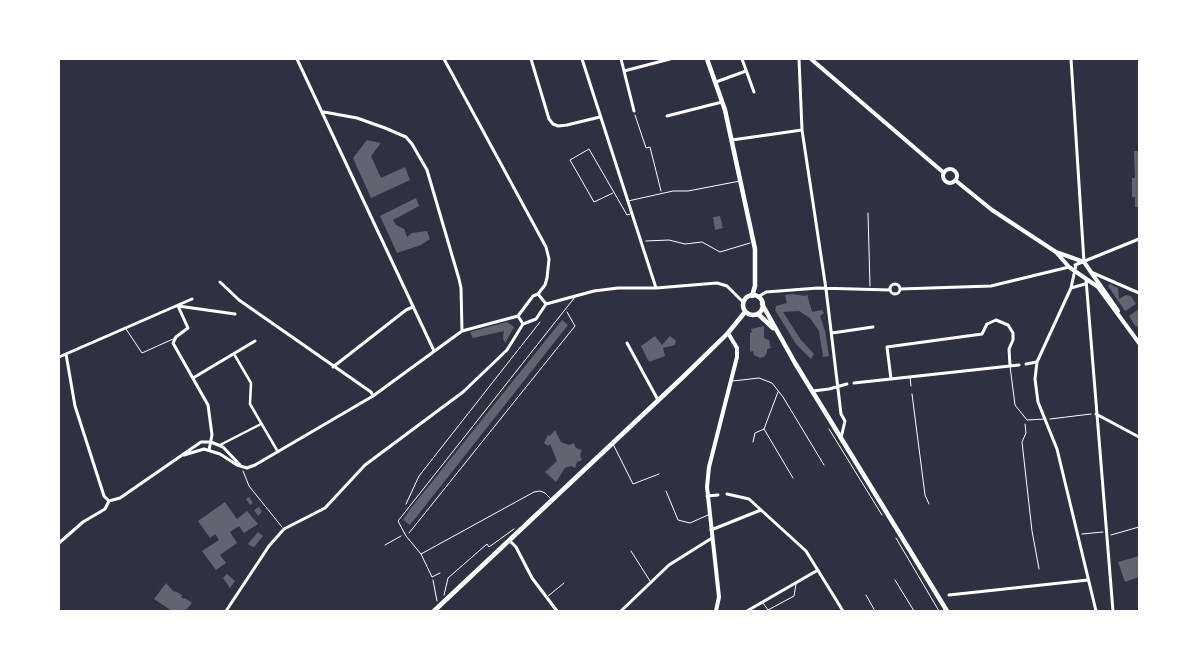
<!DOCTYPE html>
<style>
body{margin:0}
#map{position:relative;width:1198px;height:670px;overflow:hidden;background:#2d3142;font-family:"Space Grotesk",sans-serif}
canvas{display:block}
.frame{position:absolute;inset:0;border:60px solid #fff;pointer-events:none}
</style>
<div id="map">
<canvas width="1198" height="670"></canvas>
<div class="frame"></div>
</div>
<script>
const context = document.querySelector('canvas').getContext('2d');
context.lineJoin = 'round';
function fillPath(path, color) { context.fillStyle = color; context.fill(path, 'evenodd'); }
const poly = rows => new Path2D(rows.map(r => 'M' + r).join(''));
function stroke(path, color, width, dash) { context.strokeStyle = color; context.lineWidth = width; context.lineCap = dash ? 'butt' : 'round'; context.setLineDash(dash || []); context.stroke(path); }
const building = poly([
 [367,140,381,143,371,156,381,178,405,167,410,180,371,198,353,158],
 [1134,151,1139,151,1139,207,1135,207,1135,197,1132,197,1132,178,1135,178],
 [416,198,419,206,393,220,396,225,404,229,407,237,412,233,427,231,430,239,421,245,397,253,380,216],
 [720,216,723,228,715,230,713,217],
 [1110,284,1118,288,1119,299,1126,295,1131,296,1136,304,1125,311,1108,286],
 [792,294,806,296,807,294,812,312,822,310,824,313,820,316,825,331,829,356,823,357,819,331,810,318,799,311,783,312,801,340,814,354,811,359,796,344,775,310,776,306,787,303,785,295],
 [1139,309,1139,325,1136,327,1129,316],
 [562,320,568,325,410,525,403,520,411,508],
 [507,322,514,327,505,343,503,338,504,331,473,338,470,332],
 [764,326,764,338,769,340,771,348,767,349,767,353,764,357,760,358,754,355,753,351,750,352,750,333,752,332,751,329],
 [655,336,662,345,670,336,676,341,675,345,663,348,665,356,649,362,641,346],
 [555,430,561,442,569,445,574,443,576,448,582,450,580,455,582,460,577,462,575,468,571,466,565,468,556,482,545,472,557,461,550,444,548,446,544,443,548,435,550,436],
 [249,497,253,503,250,505,246,499],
 [225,502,237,519,247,511,258,524,244,533,239,526,230,532,237,543,220,555,226,563,216,570,202,551,219,540,215,534,210,538,198,521],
 [259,507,262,512,258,516,254,510],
 [258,532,263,536,254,547,251,546,248,544],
 [1139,556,1139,577,1125,582,1118,562],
 [227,574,235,581,230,588,223,578],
 [166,583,174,592,175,591,182,595,181,597,184,599,185,598,192,603,185,611,172,611,154,599]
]);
const path = poly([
 [635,115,646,148,650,147,661,191],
 [868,213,870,286],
 [646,241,669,240,685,244,702,242,720,252,750,243],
 [1050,419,1091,414],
 [1025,424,1026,433,1022,442,1032,531,1039,569],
 [829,429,882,515],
 [243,471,249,486,282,527],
 [406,504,419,476,540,322],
 [409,533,575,326,567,312],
 [1082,534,1103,532],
 [1111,535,1139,527],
 [896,538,939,611],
 [385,545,401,536],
 [433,580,437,601],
 [444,595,448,578,487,544,489,547,514,529]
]);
const service = poly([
 [613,193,594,202,570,160,589,149,627,215,630,214],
 [628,201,673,191,688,191,740,181],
 [126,329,142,353,173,339],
 [1010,366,1015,405,1027,420,1045,419],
 [910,377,911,386],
 [733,381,759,378,772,383,783,397,824,465],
 [778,392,764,429,793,478],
 [912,394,925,495,929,504],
 [753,442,755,433,764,429],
 [613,444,633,484,659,474],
 [666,491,678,520,690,523,708,515],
 [631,551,650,581],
 [421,554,406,536,398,521,575,297],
 [440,573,432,577,421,554,534,492,540,491,545,493,551,499],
 [895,580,914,611],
 [866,595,875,611],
 [547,597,564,583],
 [763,603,768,610,794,596,796,584]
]);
const pedestrian = poly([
 [234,354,251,383,250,404,278,452],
 [220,445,261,424]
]);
const minor = poly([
 [297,59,434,351],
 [444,59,546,247,549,259,547,278,545,285,538,294],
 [531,59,549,119,553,124,558,126,567,125,600,117],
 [582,59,656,288],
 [621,59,634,111],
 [742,59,754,92],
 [799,59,802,130,826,289,841,414,845,421,841,438],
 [1071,59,1084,262],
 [624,71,670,59],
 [716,82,746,71],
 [324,112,357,118,385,128,406,137,412,144,427,170,459,279,461,288,462,331],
 [667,116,722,102],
 [732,140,802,130],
 [1075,265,1139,239],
 [1076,265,1071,288,1037,362,1035,379,1038,402,1057,449,1096,611],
 [1093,273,1139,293],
 [1086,279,1113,611],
 [220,282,239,300,371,392,373,396],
 '890 289a5 5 0 1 1 10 0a5 5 0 1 1-10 0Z',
 [1071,288,1085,284],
 [900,289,991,286,1069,267],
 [758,297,766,292,818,288,890,290],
 [546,304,594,291,618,288,656,288,717,283,727,286,743,302],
 [518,316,533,296,538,294,546,304],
 [518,316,523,324],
 [523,324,536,319,546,304],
 [832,333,873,327],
 [627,343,658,400],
 [66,354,75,406,104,496,109,501],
 [59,357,192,299],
 [1026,364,1037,362],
 [333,367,406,310,413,307],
 [193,378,255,341],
 [891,379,887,347,982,334,987,324,996,320,1008,325,1013,333,1013,340,1009,349,1010,366],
 [854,383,1019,365],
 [813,391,829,389,847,384],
 [1096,414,1139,437],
 [209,450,212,435,208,405,173,343,176,337,188,328,178,306,235,314],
 [184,455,204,449,220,454,237,465,247,468,255,465,373,396,462,331,518,316],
 [727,494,749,499,806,551,843,611],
 [707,496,718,495],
 [109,501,120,498,201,442,211,442,223,447,241,466],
 [711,530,761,510],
 [510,541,516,547,532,578,557,611],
 [59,543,83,522,105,509,109,501],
 [949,595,1088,580],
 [226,611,269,546,284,529,325,508,365,465,463,392,507,350,523,324],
 [621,611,669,565,712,538],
 [747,611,818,570]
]);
const tertiary = poly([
 [811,59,944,173],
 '943 176a7 7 0 1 1 14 0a7 7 0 1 1-14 0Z',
 [955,180,992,210,1056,252,1069,267,1098,287,1139,343],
 [1056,252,1084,262,1118,311],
 [716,611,719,597,707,487,709,467,737,357,737,348,728,333]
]);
const secondary = poly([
 [707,59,725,110,755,249,755,286,752,296],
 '743 305a10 10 0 1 1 20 0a10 10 0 1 1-20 0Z',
 [762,304,795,363,947,611],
 [758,314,773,328],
 [434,611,683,377,728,333,745,312]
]);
fillPath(building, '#626471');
stroke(path, '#fff', 1);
stroke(service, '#fff', 1);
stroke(pedestrian, '#fff', 2.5);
stroke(minor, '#fff', 3);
stroke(tertiary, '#fff', 4);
stroke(secondary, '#fff', 4.5);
</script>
